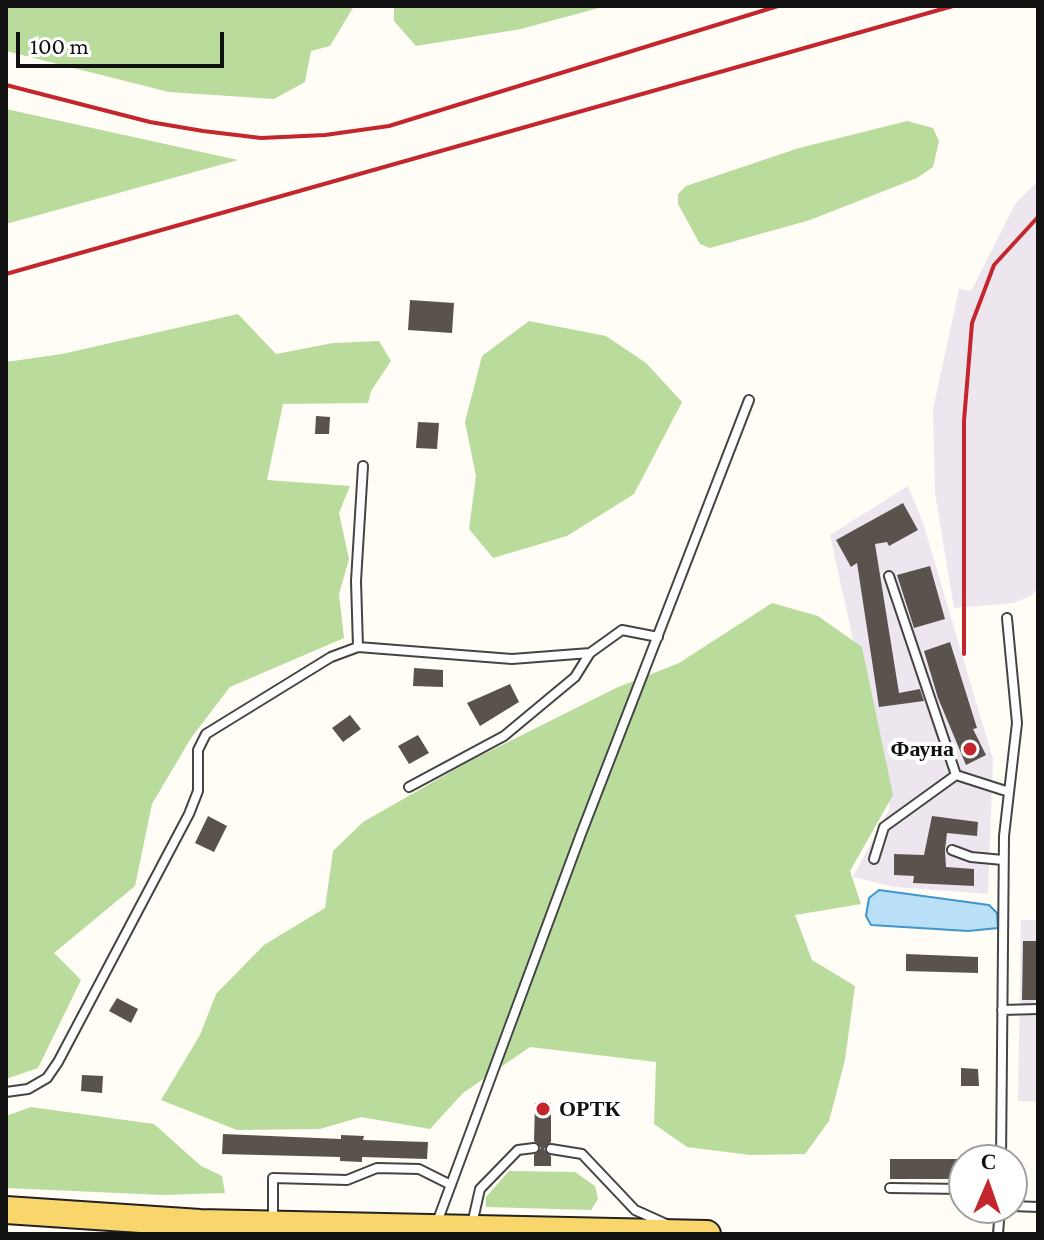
<!DOCTYPE html>
<meta charset="utf-8">
<style>
body{margin:0}
#map{position:relative;width:1044px;height:1240px;overflow:hidden;background:#fffdf5;font-family:"Crimson Pro",serif}
canvas{display:block}
.frame{position:absolute;inset:0;border:8px solid #111;pointer-events:none}
.north{position:absolute;left:948px;top:1144px;width:80px;height:80px;box-sizing:border-box;background:#fff;border:2px solid #a0a0a0;border-radius:50%;rotate:2deg;font-size:22px;font-weight:700;line-height:32px;text-align:center;color:#111}
.north::after{content:'';display:block;margin:auto;width:28px;height:36px;background:#c4262e;clip-path:polygon(50% 0,100% 100%,50% 72%,0 100%)}
.scale{position:absolute;left:16px;top:32px;width:208px;height:36px;box-sizing:border-box;border:4px solid #111;border-top:0;padding-left:10px;font-size:24px;line-height:28px;white-space:nowrap;color:#111;-webkit-text-stroke:6px #fff;paint-order:stroke}
</style>
<div id="map">
<canvas width="1044" height="1240"></canvas>
<div class="frame"></div>
<div class="north">С</div>
<div class="scale">100 m</div>
</div>
<script>
const context = document.querySelector('canvas').getContext('2d');
context.lineJoin = 'round';
function fillPath(path, color) { context.fillStyle = color; context.fill(path, 'evenodd'); }
const poly = rows => new Path2D(rows.map(r => 'M' + r).join(''));
function stroke(path, color, width, dash) { context.strokeStyle = color; context.lineWidth = width; context.lineCap = dash ? 'butt' : 'round'; context.setLineDash(dash || []); context.stroke(path); }
function label(font, color, halo, rows, align = 'center') {
  context.font = font + ' "Crimson Pro",serif'; context.lineWidth = 8; context.setLineDash([]); context.textBaseline = 'middle'; context.strokeStyle = halo; context.fillStyle = color; for (const [text, x, y, turn = 0] of rows) {
    context.save(); context.translate(x, y); context.rotate((+turn || 0) * Math.PI / 180); context.textAlign = isNaN(turn) ? turn : align; if (halo) context.strokeText(text, 0, 0); context.fillText(text, 0, 0); context.restore();
  }
}
const industrial = poly([
 [1038,181,1038,588,1032,595,1014,603,954,608,935,493,933,409,959,289,971,291,1015,204],
 [908,486,923,523,993,759,988,894,895,887,853,877,890,808,830,535],
 [1021,920,1038,920,1038,1102,1018,1101]
]);
const forest = poly([
 [6,6,354,6,330,46,311,51,305,82,274,99,169,92,6,51],
 [394,6,606,6,521,29,416,46,394,21],
 [6,109,238,160,6,224],
 [907,121,933,128,939,141,933,167,917,178,810,220,710,248,700,244,678,204,678,194,686,186,799,148],
 [238,314,276,354,333,343,379,341,391,361,371,391,368,403,283,404,267,480,350,486,339,513,349,559,339,594,344,638,230,687,191,738,152,804,135,886,54,953,81,980,38,1068,6,1079,6,362,62,354],
 [529,321,606,336,646,363,682,402,634,494,567,536,493,558,469,529,476,476,465,422,482,356],
 [772,603,818,616,862,647,893,795,850,871,861,904,795,915,812,960,855,986,845,1060,829,1121,805,1154,750,1155,687,1147,654,1124,656,1062,530,1047,463,1093,430,1129,361,1117,320,1129,237,1130,161,1100,200,1035,216,994,264,945,325,908,333,851,363,822,468,762,616,688,679,663],
 [31,1107,154,1124,201,1166,222,1176,225,1193,163,1195,6,1188,6,1116],
 [509,1171,575,1172,595,1186,598,1199,591,1210,486,1207,486,1197]
]);
const water = poly([
 [879,890,989,905,997,913,998,928,968,931,871,925,866,916,869,898,879,890]
]);
const building = poly([
 [410,300,454,303,452,333,408,330],
 [316,416,330,417,329,434,315,434],
 [418,422,439,423,437,449,416,448],
 [903,503,918,530,889,546,887,542,875,544,899,693,920,689,924,701,879,707,857,563,851,567,836,540],
 [930,566,945,619,914,628,897,575],
 [950,642,977,728,973,729,986,755,966,765,938,698,924,651],
 [414,668,443,670,443,687,413,686],
 [510,684,519,702,480,726,467,703],
 [350,715,361,729,343,742,332,728],
 [418,735,429,753,409,764,398,746],
 [208,816,227,826,214,852,195,843],
 [932,816,978,822,977,836,947,833,945,850,946,867,974,869,974,886,913,883,914,876,894,875,894,854,924,855],
 [1023,941,1038,941,1038,1000,1022,1000],
 [906,954,978,957,978,973,906,971],
 [117,998,138,1009,131,1023,109,1011],
 [961,1068,978,1069,979,1086,961,1086],
 [82,1075,103,1076,102,1093,81,1091],
 [535,1103,551,1103,551,1142,544,1149,551,1156,551,1166,534,1166,534,1155,541,1148,534,1141],
 [223,1134,341,1139,341,1135,364,1136,363,1140,428,1142,427,1159,362,1157,362,1162,340,1161,340,1157,222,1154],
 [890,1159,964,1159,964,1179,890,1179]
]);
const lane = poly([
 [889,576,956,775,1009,792],
 [358,647,356,581,363,466],
 [409,787,504,736,575,677,590,653],
 [952,850,971,857,1003,860],
 [874,859,884,827,956,775],
 [1002,1010,1038,1009],
 [6,1092,28,1089,47,1078,58,1062,189,814,198,791,198,750,206,734,331,657,358,647,512,659,590,653,622,630,658,637],
 [551,1149,582,1154,635,1210,666,1224],
 [1001,1160,1004,836,1017,723,1007,618],
 [890,1188,964,1189],
 [1012,1206,1038,1207],
 [273,1222,273,1178,347,1180,377,1168,419,1169,451,1185],
 [472,1224,480,1189,518,1150,534,1148],
 [436,1225,581,834,749,400],
 [998,1234,1000,1208]
]);
const primary = poly([
 [6,1210,200,1223,707,1234]
]);
const rail = poly([
 [6,85,150,122,203,131,261,138,325,135,389,126,778,6],
 [6,274,953,6],
 [964,654,964,421,972,323,994,265,1038,217]
]);
const markers = [
 [970,749,8,"#c4262e"],
 [543,1109,8,"#c4262e"]
];
const poiNames = [
 ["Фауна",954,749],
 ["ОРТК",559,1109,"left"]
];
fillPath(industrial, '#eee6ef');
fillPath(forest, '#b9dc9c');
fillPath(water, '#b9e0f7');
stroke(water, '#3f96cf', 2);
fillPath(building, '#5a524d');
stroke(lane, '#444', 12);
stroke(primary, '#222', 30);
stroke(lane, '#fff', 8);
stroke(primary, '#f9d66b', 26);
stroke(rail, '#c4262e', 4);
for (const [x, y, r, color] of markers) { const dot = new Path2D(); dot.arc(x, y, r, 0, 2 * Math.PI); context.fillStyle = color; context.fill(dot); stroke(dot, '#fff', 3); }
label('bold 22px', '#111', '#fff', poiNames, 'right');
</script>
